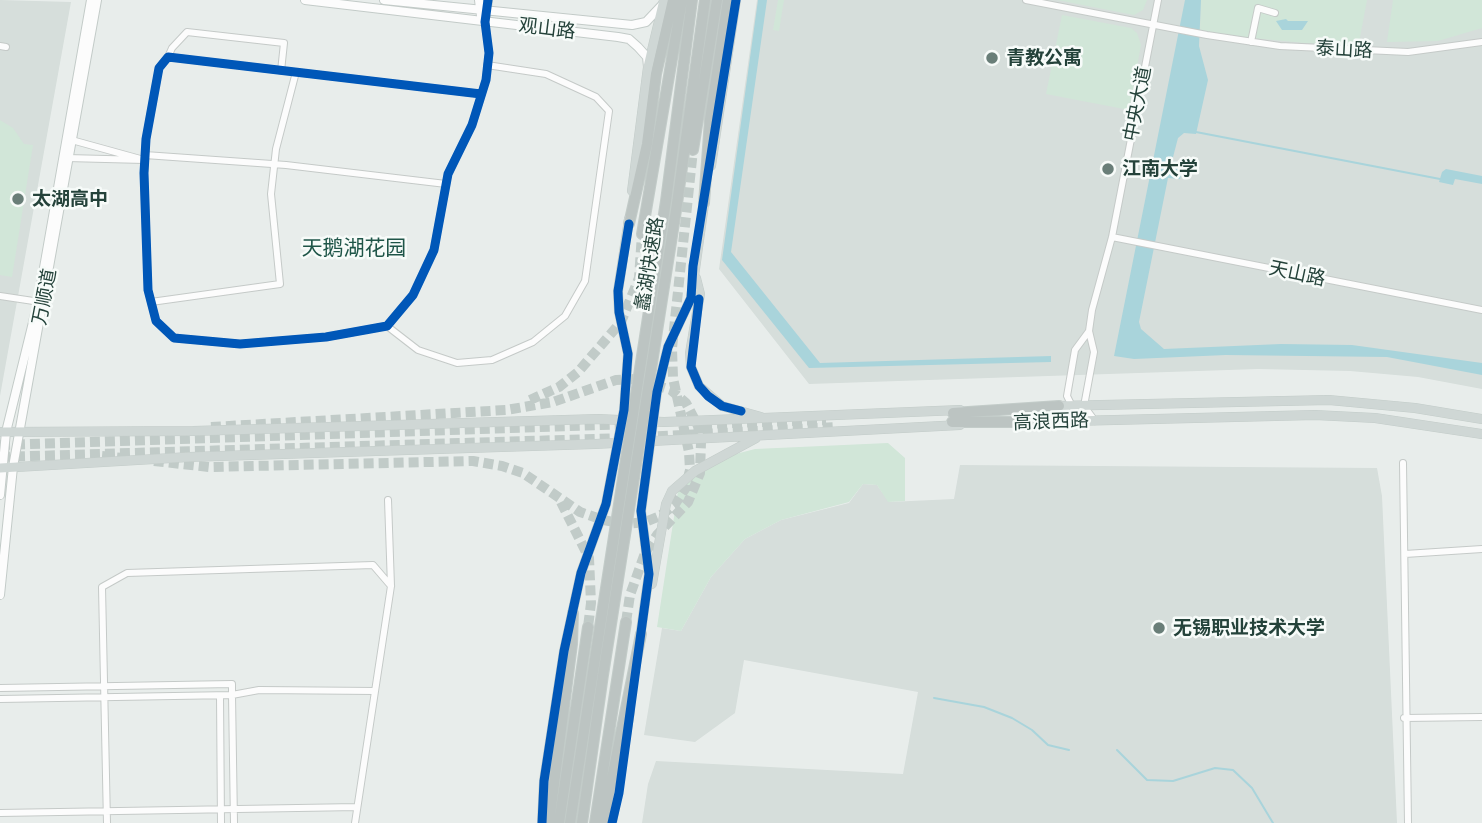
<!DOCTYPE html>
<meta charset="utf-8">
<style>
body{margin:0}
canvas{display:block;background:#e8edeb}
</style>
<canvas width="1482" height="823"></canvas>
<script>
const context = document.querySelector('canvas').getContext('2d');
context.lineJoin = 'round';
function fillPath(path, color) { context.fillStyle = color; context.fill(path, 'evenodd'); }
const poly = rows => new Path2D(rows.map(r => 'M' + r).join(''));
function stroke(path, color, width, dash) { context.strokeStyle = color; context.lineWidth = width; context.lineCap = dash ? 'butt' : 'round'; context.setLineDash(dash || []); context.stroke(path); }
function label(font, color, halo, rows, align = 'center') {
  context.font = font + ' Cabin,"Noto Sans SC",sans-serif'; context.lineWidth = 5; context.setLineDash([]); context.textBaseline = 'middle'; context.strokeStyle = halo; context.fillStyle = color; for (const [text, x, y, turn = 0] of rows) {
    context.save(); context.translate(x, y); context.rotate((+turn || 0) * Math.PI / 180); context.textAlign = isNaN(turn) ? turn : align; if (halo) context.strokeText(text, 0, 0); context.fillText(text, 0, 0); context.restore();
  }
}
const built = poly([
 [0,0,71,2,0,396],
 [757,0,1482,0,1482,389,1418,377,1350,371,1258,369,809,384,719,269],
 [960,465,1377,468,1382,496,1397,823,642,823,648,784,656,761,903,774,918,692,744,660,735,713,695,742,644,735,662,628,681,631,711,577,745,539,781,520,849,503,863,484,877,485,889,502,954,499]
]);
const green = poly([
 [778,0,784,0,779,31,773,30],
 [1057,0,1147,0,1143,10,1134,15],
 [1201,0,1367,0,1358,48,1200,33],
 [1393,0,1482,0,1482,28,1438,41,1387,42],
 [1062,15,1131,28,1137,33,1141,45,1129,110,1046,94],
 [0,120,13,128,24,144,33,145,12,277,0,275],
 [888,443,905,458,905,501,888,502,877,485,863,484,849,502,781,520,745,539,711,577,681,631,657,627,678,491,692,476,728,456,755,449]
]);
const water = poly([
 [758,0,767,0,731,252,820,363,1051,356,1051,362,809,368,722,260],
 [1185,0,1201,0,1199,46,1208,80,1196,134,1184,133,1178,138,1172,161,1184,163,1180,179,1168,178,1139,322,1141,329,1164,349,1281,344,1352,345,1482,363,1482,375,1387,357,1226,355,1134,359,1114,356],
 [1286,19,1288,21,1308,21,1302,30,1282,30,1276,21],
 [1446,169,1482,176,1482,184,1455,179,1453,185,1439,182,1442,172]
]);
const stream = poly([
 [1196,132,1440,179],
 [934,698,984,707,1012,718,1032,730,1048,745,1069,750],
 [1117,750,1147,780,1173,781,1215,768,1233,770,1252,788,1273,823]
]);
const highwayTunnel = poly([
 [530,400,559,387,578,372,621,322,639,278,642,234],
 [702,424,826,420],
 [211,427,506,410,553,402,616,380,637,379,671,390,686,403,698,426,701,442,700,473,688,502,657,535,645,553,630,595,626,622],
 [643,437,837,427],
 [0,445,630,424],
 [102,456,124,458],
 [0,457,627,438],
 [154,461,209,467,473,461,502,466,523,473,580,512,603,520,625,524,645,522,660,516,675,504,685,489,690,470,689,452,673,378,672,348,693,150],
 [561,502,589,558,591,603,588,627]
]);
const street = poly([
 [1026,0,1207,35,1280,46,1408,52,1482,42],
 [1251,42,1258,8,1275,13],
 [0,46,6,47],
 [168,57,172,48,187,32,284,43,281,71],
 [481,94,168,57,159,68,146,139,144,173,148,290,156,321,174,338,240,344,326,337,387,326,413,295,434,250,448,174,472,125,486,80,489,53,485,22],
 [145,155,286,165,446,184],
 [67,158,144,160,68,139],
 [1112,237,1482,310],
 [0,296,40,302],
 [151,302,280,284,271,194,276,149,296,72],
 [387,326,418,350,457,363,492,360,533,342,565,316,585,281,609,111,596,97,546,74,487,65],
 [1095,421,1084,406,1094,352,1089,331,1092,310,1112,237,1158,0],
 [1071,422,1072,406,1067,396,1075,350,1089,331],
 [1403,463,1408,823],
 [1405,554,1482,549],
 [0,688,232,684,232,695,259,690,375,691],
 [220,696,221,823],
 [0,699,232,695,234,823],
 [1404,718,1482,717],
 [0,813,357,807],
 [107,823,102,587,127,573,373,565,391,586],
 [355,823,391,586,388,500]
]);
const secondary = poly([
 [305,0,618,37,629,39,638,47,647,57,648,67],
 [384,0,632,25,646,22,663,4],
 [479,0,481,16],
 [486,15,488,0],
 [0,495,6,432,38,302,91,0],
 [0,595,13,467,97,0]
]);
const primary = poly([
 [711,166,736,0],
 [632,191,648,67,664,0],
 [696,278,700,294,690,353,691,367,699,386,722,406,761,417],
 [1055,406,1329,400,1415,408,1482,419],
 [1034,422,1315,415,1375,418,1482,434],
 [0,432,193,431,598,419,664,422,960,410],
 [0,468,189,457,595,444,960,425],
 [652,584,666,504,672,491,695,471,756,438],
 [640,638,649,574,641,511,657,392,668,347,691,298,705,197],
 [542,823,544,781,564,651,581,573,606,504,624,410,628,354,619,312,618,291,629,219],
 [612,823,630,711]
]);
const highway = poly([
 [693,150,717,0],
 [666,201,692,0],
 [704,203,710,120,728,0],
 [677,204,705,0],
 [629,224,647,144,656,74,673,0],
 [642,234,682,0],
 [953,413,1059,406],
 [952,422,1040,422],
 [549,823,572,644,573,613],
 [559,823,588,627],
 [570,823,593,672],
 [582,823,603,675],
 [595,823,626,622],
 [603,823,641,634]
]);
const highwayBridge = poly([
 [593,672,666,201],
 [603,675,677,204]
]);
const cycleway = poly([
 [481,94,168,57,159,68,146,139,144,173,148,290,156,321,174,338,240,344,326,337,387,326,413,295,434,250,448,174,472,125,486,80,489,53,485,22,488,0],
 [699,299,691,367,699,386,708,396,722,406,741,411],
 [542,823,544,781,564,651,581,573,606,504,624,410,628,354,619,312,618,291,629,224],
 [612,823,619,793,649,574,641,511,657,392,668,347,691,298,693,266,736,0]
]);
const markers = [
 [992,58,7,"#697e78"],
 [1108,169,7,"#697e78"],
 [18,199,7,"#697e78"],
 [1159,628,7,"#697e78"]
];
const streetNames = [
 ["观山路",547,29,7],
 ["泰山路",1344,50,3],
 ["中央大道",1138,104,-79],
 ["蠡湖快速路",650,264,-81],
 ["天山路",1297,274,12],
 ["万顺道",45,297,-79],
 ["高浪西路",1051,422,-2]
];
const poiNames = [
 ["青教公寓",1006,58],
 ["江南大学",1122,169],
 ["太湖高中",32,199],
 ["无锡职业技术大学",1173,628]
];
const neighbourhoodNames = [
 ["天鹅湖花园",354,249]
];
fillPath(built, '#d6dedb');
fillPath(green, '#d1e6d8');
fillPath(water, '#a9d4db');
stroke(stream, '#a9d4db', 2);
stroke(highwayTunnel, '#c1cbc8', 10, [10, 5]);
stroke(street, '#c5cac8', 8);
stroke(secondary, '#c3cbc8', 10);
stroke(primary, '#c3ccc9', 10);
stroke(highway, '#c3ccc9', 12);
stroke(street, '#fcfcfc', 6);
stroke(secondary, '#fcfcfc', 8);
stroke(primary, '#cfd7d5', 9);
stroke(highway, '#bcc4c2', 10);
stroke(highwayBridge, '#c3ccc9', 12, []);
stroke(highwayBridge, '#bcc4c2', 10);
stroke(cycleway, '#0057b8', 9);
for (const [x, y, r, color] of markers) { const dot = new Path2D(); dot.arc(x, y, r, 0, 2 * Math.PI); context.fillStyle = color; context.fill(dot); stroke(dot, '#f7fbf9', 2.5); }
label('19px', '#24423a', '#f7fbf9', streetNames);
label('bold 19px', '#24423a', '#f7fbf9', poiNames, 'left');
label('21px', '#1f5548', '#f7fbf9', neighbourhoodNames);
</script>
